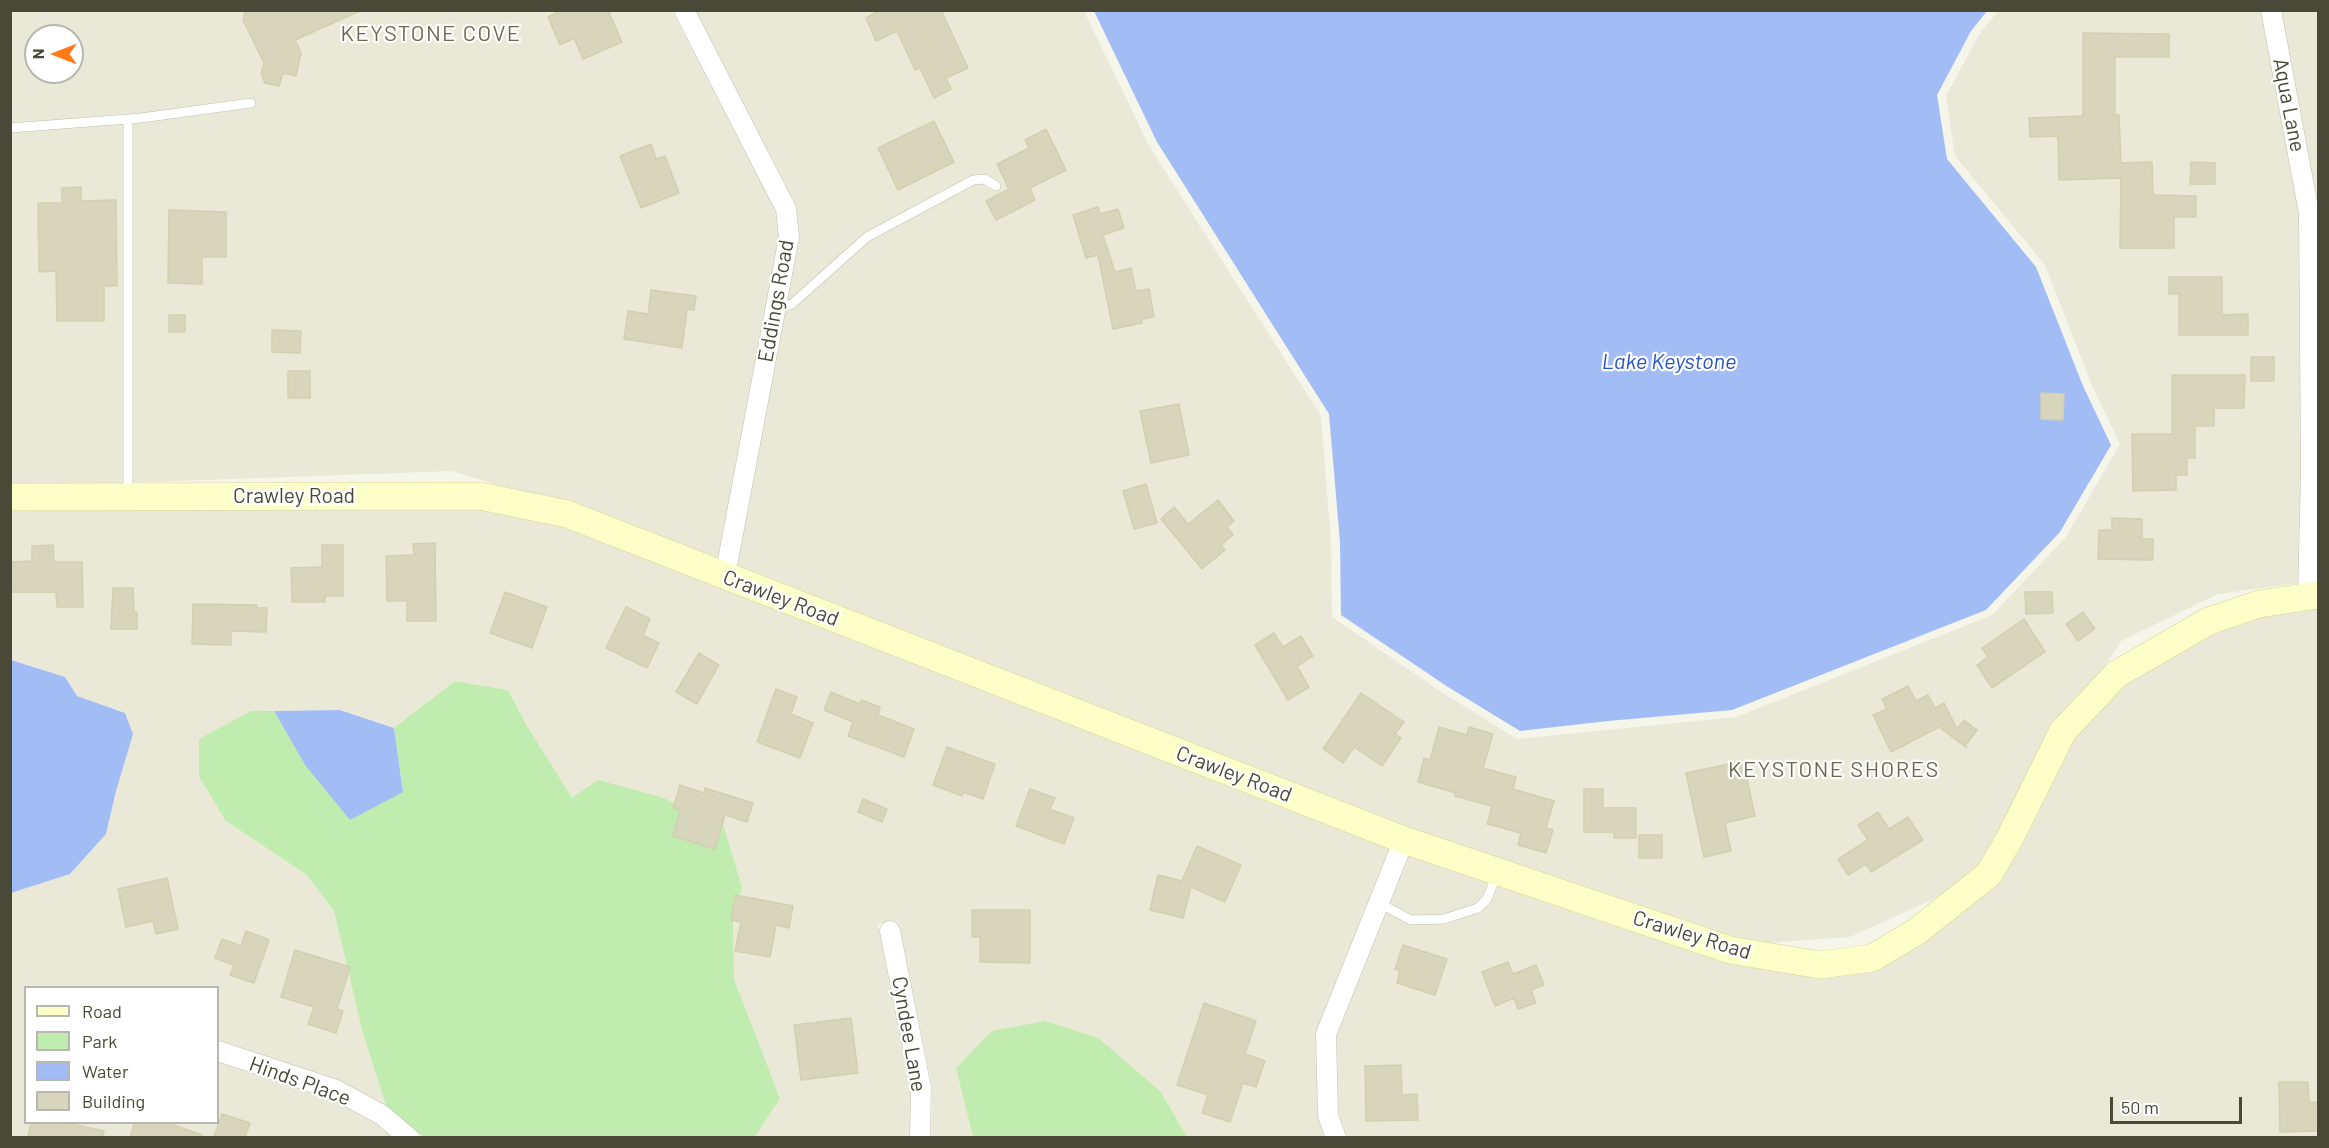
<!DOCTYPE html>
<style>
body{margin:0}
#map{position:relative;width:2329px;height:1148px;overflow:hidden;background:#f5f5e9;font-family:Barlow,sans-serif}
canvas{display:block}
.frame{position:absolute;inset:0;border:12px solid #4a4836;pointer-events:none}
.legend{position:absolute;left:24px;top:986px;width:195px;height:138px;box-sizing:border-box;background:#fff;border:2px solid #b7b6af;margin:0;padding:8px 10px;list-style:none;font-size:18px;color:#4a4836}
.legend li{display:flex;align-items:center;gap:12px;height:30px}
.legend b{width:30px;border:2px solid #b7b6af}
.north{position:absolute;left:24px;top:24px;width:60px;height:60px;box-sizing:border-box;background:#fff;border:2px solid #b7b6af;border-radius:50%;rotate:270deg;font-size:16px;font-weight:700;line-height:24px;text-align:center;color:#4a4836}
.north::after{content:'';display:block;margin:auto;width:21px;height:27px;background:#ff7916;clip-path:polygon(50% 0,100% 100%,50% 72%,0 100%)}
.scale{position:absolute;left:2110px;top:1097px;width:132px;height:27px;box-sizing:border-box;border:3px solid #4a4836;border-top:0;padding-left:8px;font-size:18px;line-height:21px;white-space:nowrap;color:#4a4836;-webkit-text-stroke:4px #fff;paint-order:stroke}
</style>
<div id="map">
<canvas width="2329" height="1148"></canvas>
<div class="frame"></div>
<ul class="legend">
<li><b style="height:8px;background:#fdffc9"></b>Road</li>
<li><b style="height:16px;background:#c0ecaf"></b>Park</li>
<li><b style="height:16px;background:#a2bcf6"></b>Water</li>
<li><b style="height:16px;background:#d8d5bd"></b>Building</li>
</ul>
<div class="north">N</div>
<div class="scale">50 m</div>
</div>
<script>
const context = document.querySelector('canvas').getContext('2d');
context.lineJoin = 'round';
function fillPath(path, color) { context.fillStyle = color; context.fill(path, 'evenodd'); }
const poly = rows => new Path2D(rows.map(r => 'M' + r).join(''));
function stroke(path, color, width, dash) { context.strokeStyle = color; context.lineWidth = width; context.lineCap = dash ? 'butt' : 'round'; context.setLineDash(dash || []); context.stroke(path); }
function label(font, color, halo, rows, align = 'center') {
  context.font = font + ' Barlow,sans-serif'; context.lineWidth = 4.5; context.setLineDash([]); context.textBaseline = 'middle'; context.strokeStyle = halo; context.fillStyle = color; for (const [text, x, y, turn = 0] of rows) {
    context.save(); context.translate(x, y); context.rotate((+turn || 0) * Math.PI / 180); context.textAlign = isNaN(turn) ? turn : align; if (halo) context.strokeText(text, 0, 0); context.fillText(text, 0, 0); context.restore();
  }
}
const residential = poly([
 [10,11,672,11,776,211,779,236,717,563,553,502,452,471,11,487],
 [36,36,72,36,72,72,36,72],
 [695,11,1084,11,1149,146,1321,416,1331,542,1332,617,1443,693,1517,739,1736,717,1992,615,2066,537,2120,444,2091,383,2045,265,1955,156,1946,96,1979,35,1998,11,2261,11,2299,214,2301,470,2298,583,2218,594,2121,641,1980,868,1958,888,1850,937,1750,944,1408,832,736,570,799,236,796,205],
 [2281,11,2318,11,2318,208],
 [479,505,564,523,1391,845,1316,1034,1318,1118,1325,1137,1187,1137,1161,1092,957,1068,973,1137,931,1137,932,1086,898,921,878,924,911,1088,910,1137,755,1137,780,1097,734,979,733,915,742,888,572,799,527,726,508,690,455,681,394,728,340,710,252,711,226,821,307,875,334,911,362,1030,386,1106,341,1082,218,1041,218,988,26,988,26,1122,218,1122,218,1061,332,1098,376,1122,394,1137,11,1137,11,893,70,874,106,834,116,791,125,713,77,696,65,677,11,660,11,506],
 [2318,604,2318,1137,1347,1137,1338,1114,1337,1035,1410,852,1819,974,1972,901,2072,736,2125,681,2214,630,2262,613]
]);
const green = poly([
 [455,681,508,690,527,726,572,798,598,780,661,797,723,824,742,888,733,915,734,979,780,1098,755,1137,423,1137,386,1106,362,1030,334,911,307,875,226,821,199,776,199,739,251,711,274,711,305,765,403,792,394,728],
 [1045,1021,1098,1038,1161,1092,1187,1137,973,1137,956,1068,992,1031]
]);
const water = poly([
 [1094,11,1987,11,1971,31,1937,95,1947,159,2036,267,2083,386,2111,445,2060,532,1986,610,1732,710,1608,721,1520,731,1448,687,1341,615,1340,542,1329,414,1157,142],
 [11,660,65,677,77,696,125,713,133,734,116,791,106,834,70,874,11,893],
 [340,710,394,728,403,792,350,820,305,765,274,711]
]);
const building = poly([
 [245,10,362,10,295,40,301,53,296,76,283,73,279,86,265,83,261,74,264,63,243,20,245,10],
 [562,10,608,10,622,42,583,59,574,38,560,45,548,17,562,10],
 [881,10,941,10,968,68,946,78,951,89,934,98,920,68,915,70,897,31,876,41,866,18,881,10],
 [2083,33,2169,34,2169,57,2115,57,2115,115,2119,115,2121,163,2152,162,2153,195,2196,196,2196,217,2174,217,2174,248,2120,248,2121,178,2059,180,2058,136,2030,137,2029,118,2083,116,2083,33],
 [934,121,954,162,898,190,878,148,934,121],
 [1046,129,1066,170,1030,188,1035,200,996,220,986,201,1009,189,997,164,1029,148,1025,140,1046,129],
 [651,144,656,159,665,156,679,193,641,208,620,156,651,144],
 [2191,162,2215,163,2215,184,2190,184,2191,162],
 [81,187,81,201,116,200,117,286,104,286,104,321,57,321,56,271,39,272,38,203,62,203,62,188,81,187],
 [1098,207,1100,214,1118,209,1124,228,1103,235,1115,272,1131,268,1136,291,1149,289,1154,317,1142,319,1142,323,1113,329,1098,255,1086,258,1073,215,1098,207],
 [169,210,226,212,226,257,202,257,202,284,168,283,169,210],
 [2169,277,2222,277,2222,315,2248,314,2248,335,2179,335,2179,294,2169,294,2169,277],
 [651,290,696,296,694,310,687,309,682,348,624,339,628,311,648,314,651,290],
 [169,315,185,315,185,332,169,332,169,315],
 [272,330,301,331,300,353,272,352,272,330],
 [2251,357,2274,357,2274,381,2251,381,2251,357],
 [288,371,310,371,310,398,288,398,288,371],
 [2172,375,2245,375,2244,408,2214,408,2214,426,2195,426,2195,458,2187,458,2187,475,2176,475,2176,490,2133,491,2132,434,2172,434,2172,375],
 [2041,393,2064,394,2063,420,2041,419,2041,393],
 [1179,404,1189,455,1151,463,1140,411,1179,404],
 [1146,484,1157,523,1134,529,1123,491,1146,484],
 [1218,500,1234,521,1227,527,1233,535,1221,545,1225,550,1202,569,1161,519,1174,507,1188,524,1218,500],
 [2112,518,2142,519,2142,539,2153,539,2153,560,2098,559,2099,530,2112,530,2112,518],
 [435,543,436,621,407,621,407,601,387,601,386,556,414,555,413,544,435,543],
 [53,545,54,562,82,562,83,607,57,607,56,592,10,592,10,562,32,561,32,546,53,545],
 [322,545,343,545,343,596,325,596,325,602,292,602,291,568,322,567,322,545],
 [113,588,133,588,134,612,137,612,137,629,111,629,113,588],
 [505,592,547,607,532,648,490,633,505,592],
 [2025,592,2052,592,2053,613,2026,614,2025,592],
 [193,604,257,605,257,608,267,608,266,632,231,631,231,645,192,644,193,604],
 [626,607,650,619,643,635,659,643,647,668,606,648,626,607],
 [2083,612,2095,629,2078,641,2066,624,2083,612],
 [2024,619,2045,652,1992,688,1977,665,1988,657,1982,648,2024,619],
 [1274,633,1283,647,1301,636,1313,656,1297,666,1309,687,1288,700,1255,645,1274,633],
 [699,653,719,665,697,704,676,692,699,653],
 [1908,686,1916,701,1928,695,1935,708,1944,703,1957,729,1964,720,1977,730,1965,746,1967,748,1939,727,1891,752,1873,715,1887,709,1882,699,1908,686],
 [776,689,797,697,791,714,813,723,800,758,757,742,776,689],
 [831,692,860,704,861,700,880,707,878,715,914,729,904,757,848,736,853,722,824,710,831,692],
 [1361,693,1404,722,1395,734,1401,738,1382,766,1354,747,1343,763,1323,749,1361,693],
 [1439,727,1467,735,1469,727,1493,734,1483,768,1516,777,1513,789,1554,801,1546,828,1553,830,1546,853,1518,845,1521,833,1487,824,1492,806,1455,796,1456,793,1418,782,1424,758,1430,760,1439,727],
 [947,747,995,764,983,799,963,792,962,796,933,785,947,747],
 [1743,761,1755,816,1725,823,1731,851,1704,857,1686,773,1743,761],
 [680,785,704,793,705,788,753,803,747,822,725,815,715,849,673,836,680,810,673,808,680,785],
 [1030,789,1055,798,1050,809,1074,818,1064,844,1016,826,1030,789],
 [1584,789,1603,789,1603,808,1636,808,1636,838,1614,838,1614,832,1584,832,1584,789],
 [863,799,887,809,882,822,858,812,863,799],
 [1878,812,1889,829,1908,817,1923,840,1871,872,1866,864,1848,875,1838,859,1868,840,1858,825,1878,812],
 [1639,835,1662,835,1662,858,1639,858,1639,835],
 [1197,846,1241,865,1225,902,1191,887,1183,918,1150,910,1158,875,1182,881,1197,846],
 [167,878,178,929,156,934,153,921,126,927,118,889,167,878],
 [735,895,793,906,789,928,776,925,770,957,735,951,741,922,731,920,735,895],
 [972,910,1030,910,1030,963,980,962,980,937,972,937,972,910],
 [246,931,269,940,254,983,230,975,234,965,215,958,222,939,241,946,246,931],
 [1403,945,1447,959,1435,995,1397,983,1400,971,1395,969,1403,945],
 [295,950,350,967,337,1009,343,1011,336,1033,308,1024,314,1007,281,997,295,950],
 [1508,962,1513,974,1536,965,1544,985,1531,990,1536,1003,1518,1009,1514,998,1495,1006,1482,972,1508,962],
 [1204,1003,1256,1021,1245,1054,1265,1061,1256,1087,1243,1083,1230,1122,1202,1113,1208,1095,1177,1085,1204,1003],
 [851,1018,858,1073,801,1080,794,1025,851,1018],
 [1401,1065,1402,1095,1417,1094,1418,1120,1366,1121,1365,1066,1401,1065],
 [2279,1082,2308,1082,2309,1102,2319,1102,2319,1131,2280,1132,2279,1082],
 [222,1114,250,1123,245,1137,214,1137,222,1114],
 [31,1122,63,1122,104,1131,103,1137,28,1137,31,1122],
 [135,1122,165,1122,202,1135,201,1137,130,1137,135,1122]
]);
const lane = poly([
 [128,119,128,494],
 [10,128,141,118,251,103],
 [775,310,792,304,867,237,973,180,984,179,996,186],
 [1379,903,1411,920,1444,919,1478,908,1487,899,1497,874]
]);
const street = poly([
 [684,10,786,209,789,237,725,576],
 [2271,10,2309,213,2311,471,2308,595],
 [890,931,921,1088,920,1138],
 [218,1051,336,1090,382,1115,409,1138],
 [1336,1138,1328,1115,1326,1034,1404,840]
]);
const secondary = poly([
 [10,497,480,496,567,514,1404,840,1730,950,1820,965,1872,958,1916,932,1989,874,2010,838,2063,731,2117,674,2209,621,2259,604,2318,595]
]);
const streetNames = [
 ["Aqua Lane",2289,105,79],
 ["Eddings Road",776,301,-80],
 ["Crawley Road",294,496],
 ["Crawley Road",781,598,21],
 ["Crawley Road",1234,774,21],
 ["Crawley Road",1692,935,17],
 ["Cyndee Lane",909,1034,80],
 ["Hinds Place",300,1081,20]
];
const neighbourhoodNames = [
 ["KEYSTONE COVE",431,34],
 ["KEYSTONE SHORES",1834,770]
];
const waterNames = [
 ["Lake Keystone",1669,362]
];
fillPath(residential, '#eae9d7');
fillPath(green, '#c0ecaf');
fillPath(water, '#a2bcf6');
fillPath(building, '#d8d5bd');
stroke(building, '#d3cfb0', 1.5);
stroke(lane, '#c2c0ab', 10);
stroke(street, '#c2c0ab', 21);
stroke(secondary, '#d5d594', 28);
stroke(lane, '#fff', 9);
stroke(street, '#fff', 20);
stroke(secondary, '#fdffc9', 27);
label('21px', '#4a4836', '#fff', streetNames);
context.letterSpacing = '1.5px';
label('22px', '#6e694d', '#fff', neighbourhoodNames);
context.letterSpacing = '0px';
label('italic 22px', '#2755bf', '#fff', waterNames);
</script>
